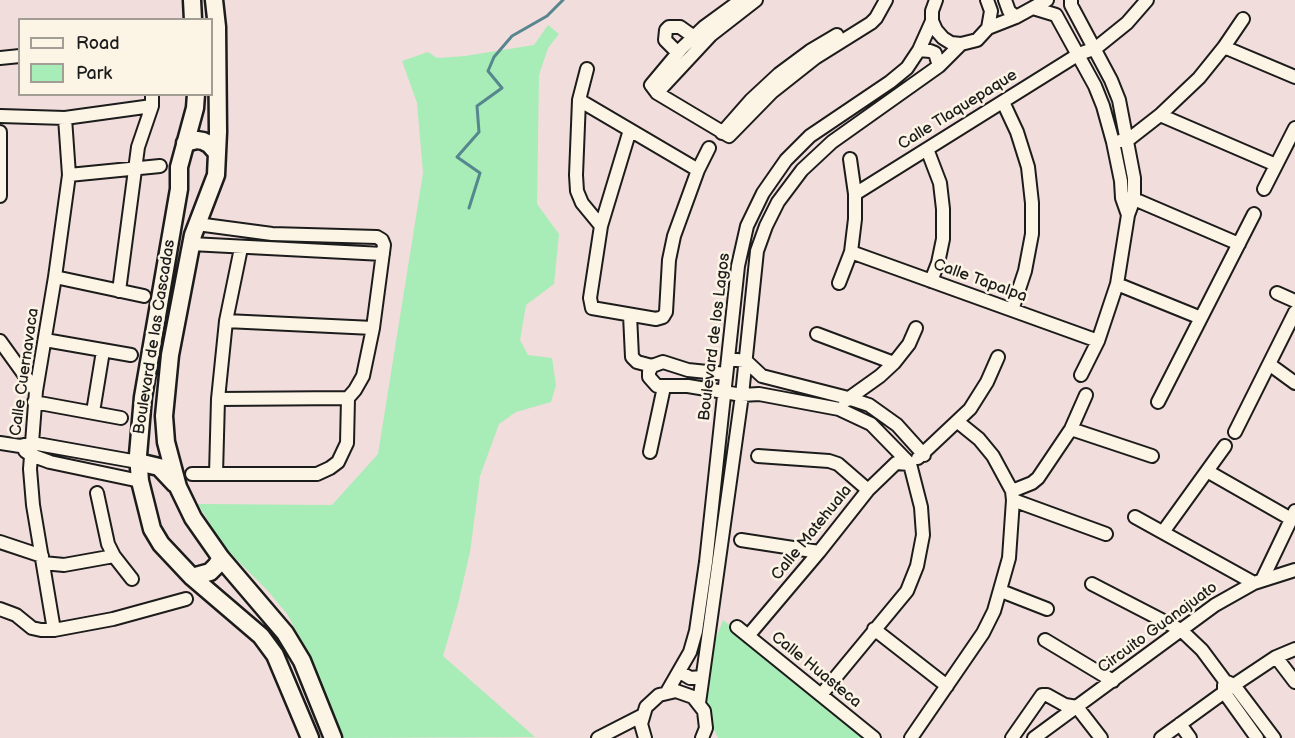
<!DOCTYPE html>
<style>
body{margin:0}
#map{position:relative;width:1295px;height:738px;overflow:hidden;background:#f1dddb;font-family:"Balsamiq Sans",sans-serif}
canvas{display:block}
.legend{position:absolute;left:18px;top:18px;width:195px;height:78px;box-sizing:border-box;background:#fcf5e5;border:2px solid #a29e95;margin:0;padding:8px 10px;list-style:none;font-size:18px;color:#1c1c1c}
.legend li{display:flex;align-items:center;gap:12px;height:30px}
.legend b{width:30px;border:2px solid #a29e95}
</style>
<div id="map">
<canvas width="1295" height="738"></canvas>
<ul class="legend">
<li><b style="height:8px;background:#fcf5e5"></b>Road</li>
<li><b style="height:16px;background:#a8ecb7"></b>Park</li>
</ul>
</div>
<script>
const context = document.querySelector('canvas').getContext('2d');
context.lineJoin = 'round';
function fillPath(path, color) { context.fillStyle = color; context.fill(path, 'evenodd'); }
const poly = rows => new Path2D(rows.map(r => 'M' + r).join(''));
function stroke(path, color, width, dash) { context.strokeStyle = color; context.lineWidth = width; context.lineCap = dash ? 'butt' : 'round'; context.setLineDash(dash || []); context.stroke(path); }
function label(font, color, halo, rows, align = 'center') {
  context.font = font + ' "Balsamiq Sans",sans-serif'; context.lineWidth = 5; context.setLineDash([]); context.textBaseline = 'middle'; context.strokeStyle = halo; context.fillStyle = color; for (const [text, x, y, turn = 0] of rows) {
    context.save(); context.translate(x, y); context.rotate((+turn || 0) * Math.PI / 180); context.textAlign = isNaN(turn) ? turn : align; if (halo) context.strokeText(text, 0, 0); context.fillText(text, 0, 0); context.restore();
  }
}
const green = poly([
 [548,25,559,34,548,48,539,75,537,204,559,234,554,284,526,305,520,340,528,355,552,358,556,385,551,402,516,412,499,424,480,476,470,552,458,604,443,656,535,737,342,738,308,652,287,614,268,591,234,557,219,539,198,504,332,505,378,454,423,173,417,103,402,61,428,52,437,58,465,56,534,45],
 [723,620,868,738,718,738,710,721,705,702,708,659]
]);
const stream = poly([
 [469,208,480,173,457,157,479,132,477,106,502,88,488,71,494,57,512,36,547,16,563,0]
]);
const minor = poly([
 [741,0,704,27,682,48,651,85,657,93,729,136,772,92,815,58,871,23,876,18,886,0],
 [936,0,932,11,932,21,936,30,943,38,951,43,961,44,977,40,988,28,991,11,987,0],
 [1005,0,1009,11,1016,17],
 [1071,0,1071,5,1111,80,1119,100,1134,178,1134,199,1128,215,1117,284,1098,341,1081,375],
 [1033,8,1056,15,1095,86,1103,106,1113,142,1121,181,1122,198,1128,215],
 [988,28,1016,17,1047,0],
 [1224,47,1295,77],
 [919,50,930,51,935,53,939,66],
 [678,53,665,40,666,30,669,27,680,27,694,37],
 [0,58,20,56],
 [587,69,579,100,576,175,577,191,582,203,601,226],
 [657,93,711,35,756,0],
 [579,100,698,170],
 [1003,102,1017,132,1028,167,1032,203,1032,234,1025,271,1012,310],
 [1160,115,1276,165],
 [0,116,65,118,152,106],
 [630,130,601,226,590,298,592,308,656,319,663,317,666,312,669,260,674,236,698,170,709,148],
 [0,132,0,196],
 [722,133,751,100,779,74,810,51,837,35],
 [1120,141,1128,140,1160,115,1199,78,1224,47,1243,19],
 [927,149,940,183,943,209,943,239,938,263,931,281],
 [69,175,160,166],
 [1264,189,1295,128],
 [855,194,1079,54,1096,48,1127,23,1147,0],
 [1126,198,1134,199,1239,244],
 [191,244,383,254],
 [851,252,1098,341],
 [55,277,144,296],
 [839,283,851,252,855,219,855,194,850,159],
 [1117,284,1201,318],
 [119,291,138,147,152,106,152,94],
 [1277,293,1295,301],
 [630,315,632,357,637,362,652,366],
 [226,321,373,328],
 [817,334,894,363],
 [45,340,131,355],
 [0,341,36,391],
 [728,359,746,361,762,376,848,398,869,405,897,425,924,455],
 [1269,364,1295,383],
 [726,374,688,370,663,362,652,366,649,372,649,377,657,386,688,386,742,395,759,394,839,409,871,424,910,464,921,507,923,535,917,566,907,591,821,695],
 [218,399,348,398],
 [845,401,880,376,894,363,909,344,916,328],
 [34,402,121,418],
 [1158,402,1254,214],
 [93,412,103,351],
 [1071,429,1152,456],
 [1235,432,1295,312],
 [0,443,20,446,32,443,138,462],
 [25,451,31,455,50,462,140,481],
 [650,452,664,387],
 [758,456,829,461,838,464,868,490],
 [918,458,970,409,987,382,998,357],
 [1207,471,1291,519],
 [192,474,317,474,330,468,338,462,347,443,348,398,355,390,363,376,373,328,384,245,382,240,377,237,272,234,197,224],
 [216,474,218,399,226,321,241,248],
 [1012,491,1032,483,1038,478,1071,429,1086,395],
 [97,493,108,544,114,556,132,579],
 [1013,500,1106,534],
 [1135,517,1254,583],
 [1163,532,1225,446],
 [741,540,819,552],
 [0,542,42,556],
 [43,563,64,565,114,556],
 [1262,580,1295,511],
 [1092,584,1181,630,1202,650,1225,681,1234,685,1274,738],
 [1001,591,1047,609],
 [0,609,16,615,32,628,41,630,54,630,113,619,186,599],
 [737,627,874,738],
 [874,629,947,686],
 [54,630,33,505,30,469,36,391,55,277,69,175,65,118],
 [748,636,819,552,868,490,896,463,910,464],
 [1045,640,1113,681],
 [1276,657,1295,682],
 [680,672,690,678,702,677],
 [1224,685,1224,692,1257,738],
 [667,692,690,652,696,631,706,562,738,266,747,226,763,193,786,160,810,136,890,82,907,68,919,50,932,21],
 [699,703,742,395,757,251,766,226,778,202,802,170,832,142,939,66,961,44],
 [1180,724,1190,738],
 [598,738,643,715],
 [645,738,641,724,646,707,659,695,676,691,693,697,704,711,706,728,702,738],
 [911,738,983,633,994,611,1009,558,1013,500,1012,491,993,456,979,439,958,422],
 [1012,738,1042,695,1047,695,1065,705,1077,707,1101,738],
 [1034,738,1215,605,1254,583,1295,570],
 [1161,738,1234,685,1276,657,1295,649]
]);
const secondary = poly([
 [192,0,193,20],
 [214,0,217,27,218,132,216,175,193,235,170,355,164,416,166,442,178,487,193,518,221,558,285,633,302,661,333,738],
 [196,94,195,108,179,167,179,189,143,397,138,455,140,481,152,529,161,544,192,577,261,636,275,655,310,738],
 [185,143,197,140,203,141,209,144,217,153],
 [138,462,159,467,175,484],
 [192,577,210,572,216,566,221,558]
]);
const streetNames = [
 ["Calle Tlaquepaque",958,110,-32],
 ["Calle Tapalpa",980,281,20],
 ["Boulevard de las Cascadas",155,337,-81],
 ["Boulevard de los Lagos",715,337,-83],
 ["Calle Cuernavaca",25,372,-82],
 ["Calle Matehuala",812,533,-51],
 ["Circuito Guanajuato",1158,628,-36],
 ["Calle Huasteca",816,670,39]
];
fillPath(green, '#a8ecb7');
stroke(stream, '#56868e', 3);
stroke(minor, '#1c1c1c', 16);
stroke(secondary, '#1c1c1c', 21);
stroke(minor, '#fcf5e5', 12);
stroke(secondary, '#fcf5e5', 16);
label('16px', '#1c1c1c', '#fcf5e5', streetNames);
</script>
